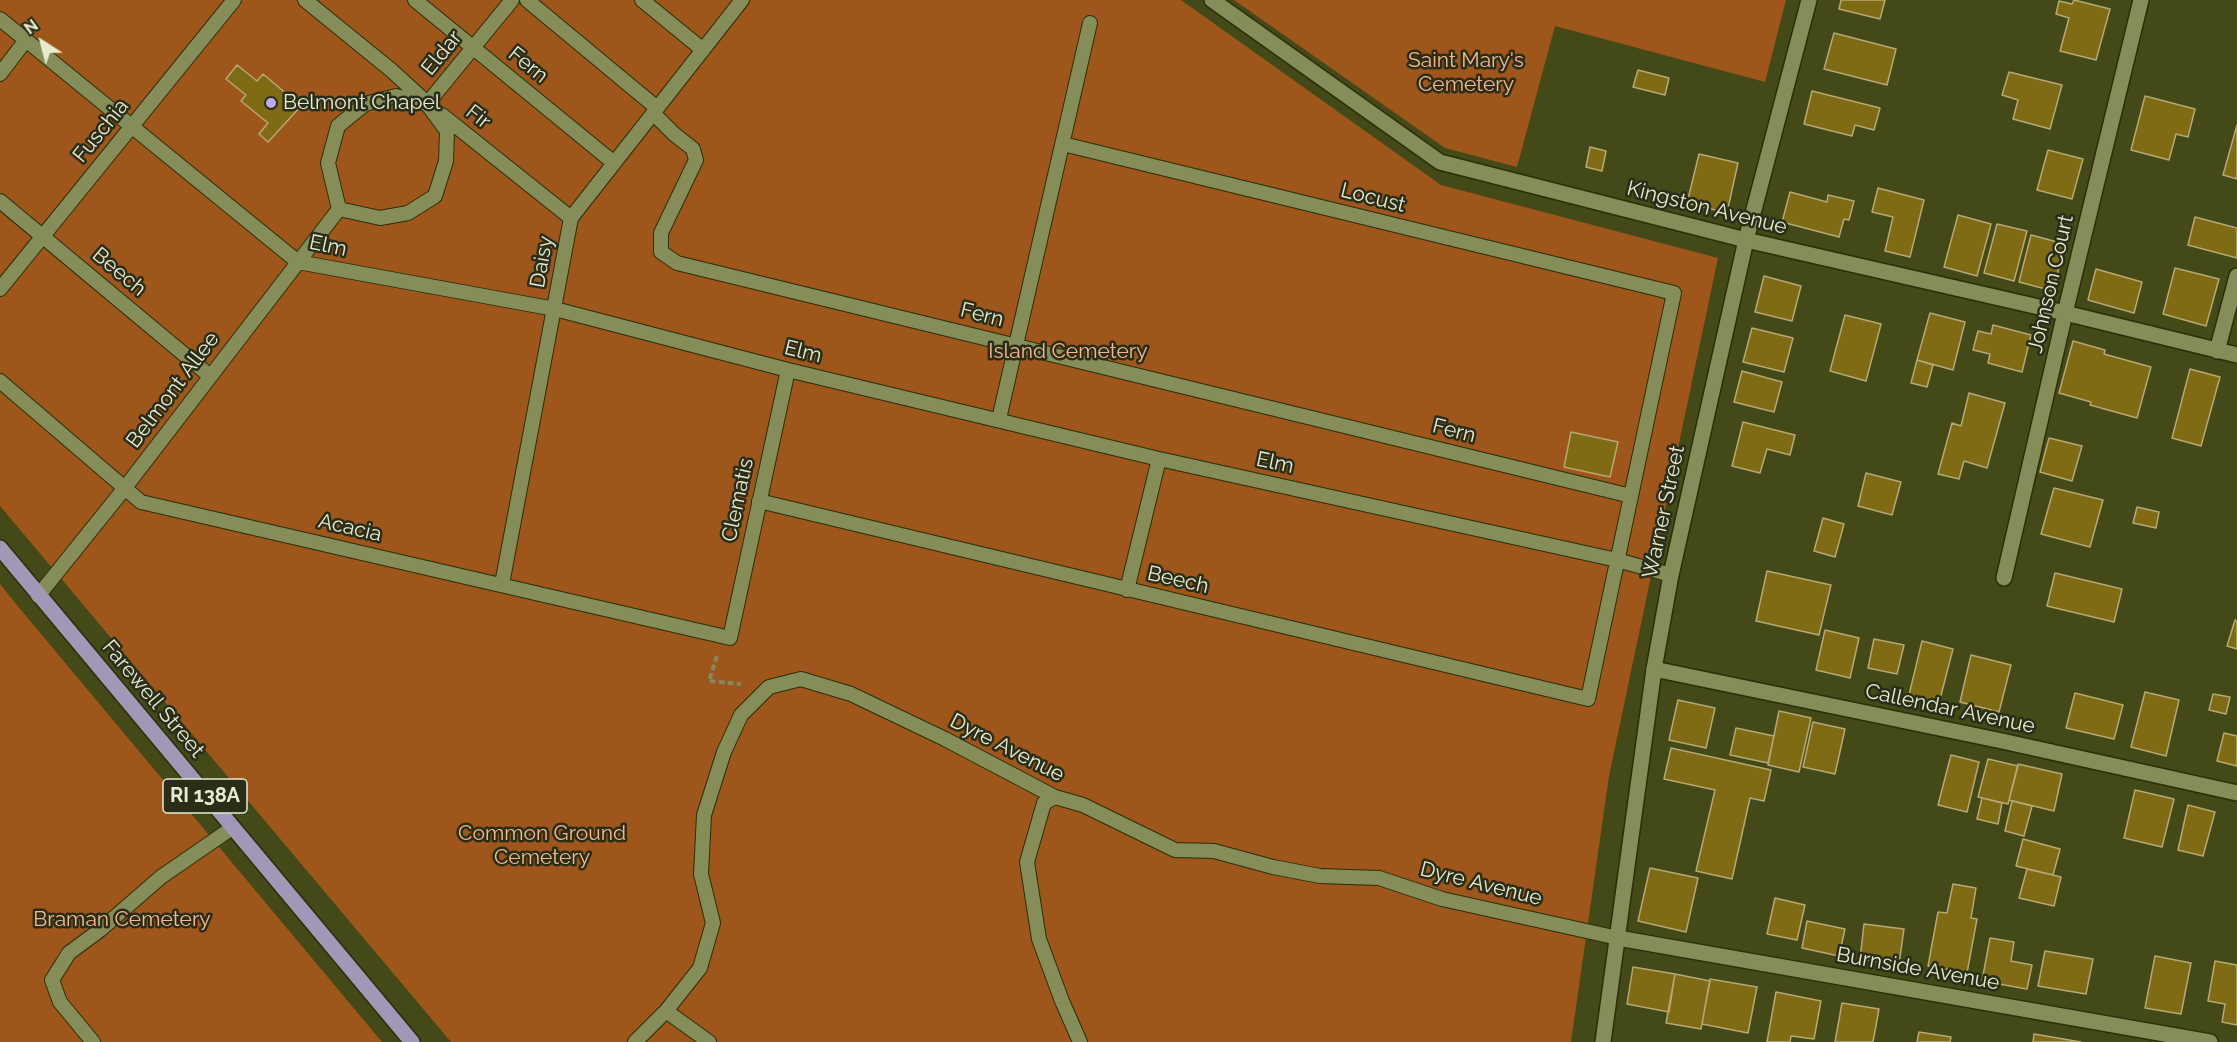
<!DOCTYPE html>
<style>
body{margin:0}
#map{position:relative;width:2237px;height:1042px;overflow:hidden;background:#434917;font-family:Raleway,sans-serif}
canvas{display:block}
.north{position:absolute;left:12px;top:12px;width:60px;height:60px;-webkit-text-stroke:4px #2a2e18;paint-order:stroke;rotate:324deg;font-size:16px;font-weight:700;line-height:24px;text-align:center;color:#e6ebd0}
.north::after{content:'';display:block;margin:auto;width:21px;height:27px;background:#e6ebd0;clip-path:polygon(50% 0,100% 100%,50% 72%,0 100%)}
</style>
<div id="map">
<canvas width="2237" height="1042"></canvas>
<div class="north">N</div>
</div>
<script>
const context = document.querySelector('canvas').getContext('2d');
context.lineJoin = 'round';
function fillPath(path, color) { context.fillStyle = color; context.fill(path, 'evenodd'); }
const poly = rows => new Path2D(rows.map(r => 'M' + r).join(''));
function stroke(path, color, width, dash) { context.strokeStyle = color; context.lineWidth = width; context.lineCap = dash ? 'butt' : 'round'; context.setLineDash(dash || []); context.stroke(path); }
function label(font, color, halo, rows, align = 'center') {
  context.font = font + ' Raleway,sans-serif'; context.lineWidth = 5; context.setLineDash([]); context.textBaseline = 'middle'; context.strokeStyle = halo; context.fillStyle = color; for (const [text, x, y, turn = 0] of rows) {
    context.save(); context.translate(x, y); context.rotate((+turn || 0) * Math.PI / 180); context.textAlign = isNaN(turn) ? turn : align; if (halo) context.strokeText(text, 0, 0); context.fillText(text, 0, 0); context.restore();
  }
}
const green = poly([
 [0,0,1181,0,1441,185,1718,258,1609,776,1571,1042,451,1042,0,506],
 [1234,0,1786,0,1765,82,1555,26,1517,167,1445,148],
 [0,584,16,604,382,1042,0,1042]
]);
const building = poly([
 [1841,0,1885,0,1880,19,1839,9,1841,0],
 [2074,0,2110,9,2096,60,2060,51,2069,18,2056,14,2059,1,2072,4,2074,0],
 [1834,33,1896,49,1887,85,1824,69,1834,33],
 [237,65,257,81,263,74,301,106,268,142,259,134,268,123,241,101,246,95,226,79,237,65],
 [1638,70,1669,78,1665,95,1633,87,1638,70],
 [2009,72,2062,85,2050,129,2013,119,2018,100,2002,95,2009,72],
 [1812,91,1880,108,1874,130,1855,125,1852,136,1804,124,1812,91],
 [2145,96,2195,109,2188,137,2176,134,2169,160,2131,150,2145,96],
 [2237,125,2237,179,2223,175,2237,125],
 [1590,147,1606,151,1602,171,1586,167,1590,147],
 [2048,150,2083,159,2072,199,2037,190,2048,150],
 [1699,154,1738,163,1727,213,1687,203,1699,154],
 [1878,188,1924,200,1910,257,1885,251,1893,217,1872,212,1878,188],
 [1790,192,1827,202,1828,195,1854,201,1849,220,1844,219,1839,237,1782,222,1790,192],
 [1958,215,1991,224,1977,276,1944,267,1958,215],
 [2195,217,2237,228,2237,258,2188,245,2195,217],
 [1997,224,2027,231,2014,281,1984,273,1997,224],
 [2031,235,2065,244,2053,291,2019,282,2031,235],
 [2175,268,2219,279,2206,326,2163,314,2175,268],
 [2096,269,2142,282,2134,313,2088,300,2096,269],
 [1764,276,1801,286,1792,321,1755,312,1764,276],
 [1930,313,1965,322,1953,370,1917,360,1930,313],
 [1845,315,1881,324,1866,381,1830,371,1845,315],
 [1993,325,2031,335,2022,372,1988,363,1990,354,1973,350,1978,331,1991,334,1993,325],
 [1752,328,1793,338,1784,372,1743,362,1752,328],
 [2073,341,2105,350,2104,354,2151,367,2137,418,2090,405,2091,402,2059,393,2073,341],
 [1917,360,1933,365,1927,387,1911,383,1917,360],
 [2190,369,2220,377,2201,446,2172,438,2190,369],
 [1742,371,1782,382,1774,412,1734,402,1742,371],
 [1969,393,2005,403,1987,468,1964,461,1959,479,1938,474,1952,423,1961,426,1969,393],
 [1743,422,1795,435,1790,455,1767,449,1760,473,1732,466,1743,422],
 [1571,432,1618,442,1610,477,1564,467,1571,432],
 [2049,438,2082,446,2072,481,2040,472,2049,438],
 [1866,473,1901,482,1892,515,1858,506,1866,473],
 [2054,488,2103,500,2090,547,2041,534,2054,488],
 [2137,507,2159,512,2156,528,2133,523,2137,507],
 [1823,518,1844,524,1835,557,1814,551,1823,518],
 [1767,571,1831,585,1819,635,1756,621,1767,571],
 [2055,573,2122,589,2114,622,2047,606,2055,573],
 [2235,620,2237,621,2237,649,2227,646,2235,620],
 [1825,630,1859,638,1850,678,1816,670,1825,630],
 [1874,639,1904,645,1897,674,1868,668,1874,639],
 [1922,641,1953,649,1939,703,1909,695,1922,641],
 [1971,655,2011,665,1999,712,1960,702,1971,655],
 [2145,692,2179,700,2166,756,2131,747,2145,692],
 [2075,693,2123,705,2114,739,2066,728,2075,693],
 [2213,694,2230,697,2226,714,2209,710,2213,694],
 [1678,700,1715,708,1706,748,1669,740,1678,700],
 [1779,711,1811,718,1799,772,1768,765,1779,711],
 [1813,722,1845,729,1835,774,1803,767,1813,722],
 [1736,728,1774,736,1768,763,1730,755,1736,728],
 [2224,733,2237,736,2237,766,2217,761,2224,733],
 [1671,748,1771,770,1764,801,1750,798,1732,879,1696,871,1715,790,1664,779,1671,748],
 [1951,755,1979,762,1967,812,1938,805,1951,755],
 [1988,759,2018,766,2008,804,1978,797,1988,759],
 [2018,764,2062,774,2054,811,2009,800,2018,764],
 [2135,790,2174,799,2162,847,2124,838,2135,790],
 [1982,798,2002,803,1998,824,1977,819,1982,798],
 [2012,801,2032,806,2024,836,2005,831,2012,801],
 [2188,805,2215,812,2203,856,2178,850,2188,805],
 [2023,839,2060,849,2053,875,2016,866,2023,839],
 [1650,868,1698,878,1686,932,1638,921,1650,868],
 [2027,869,2061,877,2054,906,2019,898,2027,869],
 [1953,884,1976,888,1971,918,1977,919,1967,973,1928,966,1938,912,1947,913,1953,884],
 [1775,898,1805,905,1797,940,1767,934,1775,898],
 [1807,921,1845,929,1839,956,1802,948,1807,921],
 [1864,924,1904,929,1899,964,1860,959,1864,924],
 [1990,938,2014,942,2011,961,2032,965,2027,989,1982,981,1990,938],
 [2045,951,2093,959,2086,994,2038,986,2045,951],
 [2155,956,2191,963,2181,1014,2145,1008,2155,956],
 [2215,961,2237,965,2237,1025,2222,1022,2225,1004,2208,1001,2215,961],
 [1633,967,1675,974,1669,1012,1627,1004,1633,967],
 [1675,974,1710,981,1701,1029,1666,1023,1675,974],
 [1710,979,1757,987,1748,1033,1702,1024,1710,979],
 [1776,992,1821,1001,1814,1039,1791,1036,1790,1042,1767,1042,1776,992],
 [1842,1003,1879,1009,1873,1042,1835,1042,1842,1003],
 [1919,1032,1951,1037,1950,1042,1917,1042,1919,1032],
 [2034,1034,2081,1042,2033,1042,2034,1034]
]);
const path = poly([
 [717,656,709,681,741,684]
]);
const lane = poly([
 [305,0,391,70,427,103],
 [415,0,614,163],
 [527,0,657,108],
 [642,0,703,50],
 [0,19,298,262,555,309,788,370,1159,459,1617,560,1671,575],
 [0,74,26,40],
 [396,96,427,104,447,131,446,161,435,196,408,213,380,218,339,209,328,163,338,126,365,104,396,96],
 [427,104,512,0],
 [653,113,674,134,693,149,696,160,661,233,661,252,677,263,1631,496],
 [442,115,571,218],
 [0,201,210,376],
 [0,289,234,0],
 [0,381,141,502,730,638,788,370],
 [999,419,1090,23],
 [759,501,1588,699,1674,293,1063,144],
 [502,584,571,218,742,0],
 [1127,590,1159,459],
 [38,596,124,489,339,209],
 [1055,797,1044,803,1027,862,1039,939,1062,1001,1080,1042],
 [666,1011,709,1042],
 [93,1042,60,1002,52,980,69,953,100,930,161,877,232,828],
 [635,1042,666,1011,700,968,713,923,701,874,704,815,724,752,741,715,769,687,801,679,851,694,945,739,1055,797,1083,805,1175,850,1214,851,1273,867,1320,876,1379,878,1442,899,1618,938]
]);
const street = poly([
 [1212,0,1440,162,1746,240,2065,313,2237,355],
 [2217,351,2237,276],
 [2004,578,2065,313,2141,0],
 [1654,669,2002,741,2237,793],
 [1618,938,2210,1042]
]);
const secondary = poly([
 [1603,1042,1654,669,1671,575,1746,240,1809,0]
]);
const primary = poly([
 [0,548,412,1042]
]);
const markers = [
 [271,103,6,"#bda9f5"]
];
const shields = [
 [205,796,84]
];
const shieldNames = [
 ["RI 138A",205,796]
];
const streetNames = [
 ["Eldar",442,53,-51],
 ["Fern",528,65,39],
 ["Fir",478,117,38],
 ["Fuschia",101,131,-51],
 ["Locust",1373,198,14],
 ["Kingston Avenue",1707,208,14],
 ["Elm",328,246,12],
 ["Daisy",542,262,-80],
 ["Beech",119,272,40],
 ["Johnson Court",2051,284,-77],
 ["Fern",982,315,14],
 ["Elm",803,352,14],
 ["Belmont Allee",173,390,-53],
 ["Fern",1454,431,14],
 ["Elm",1275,463,12],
 ["Clematis",738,500,-78],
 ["Warner Street",1664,512,-78],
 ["Acacia",350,528,13],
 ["Beech",1178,580,13],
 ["Farewell Street",153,699,50],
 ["Callendar Avenue",1950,709,12],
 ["Dyre Avenue",1007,748,27],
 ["Dyre Avenue",1481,884,14],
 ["Burnside Avenue",1918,969,10]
];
const parkNames = [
 ["Saint Mary's",1466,61],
 ["Cemetery",1466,85],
 ["Island Cemetery",1068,352],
 ["Common Ground",542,834],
 ["Cemetery",542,858],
 ["Braman Cemetery",122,920]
];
const poiNames = [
 ["Belmont Chapel",283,103]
];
fillPath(green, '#9e561a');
fillPath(building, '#7e6b14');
stroke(building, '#b6a974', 1.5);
stroke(lane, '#2a2f07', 16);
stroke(street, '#2a2f07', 18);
stroke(secondary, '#2a2f07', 18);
stroke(primary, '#2a2f07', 18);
stroke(path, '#83885f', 4, [6, 3]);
stroke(lane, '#858d59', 14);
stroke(street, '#858d59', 15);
stroke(secondary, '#858d59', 15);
stroke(primary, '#a297b7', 15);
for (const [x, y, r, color] of markers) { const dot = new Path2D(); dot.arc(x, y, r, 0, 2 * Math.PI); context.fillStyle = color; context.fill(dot); stroke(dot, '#2a2e18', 2); }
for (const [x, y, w] of shields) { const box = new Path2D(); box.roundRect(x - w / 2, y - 17, w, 34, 4.5); context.fillStyle = '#2a2e18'; context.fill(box); stroke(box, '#e6ebd0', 1.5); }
label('bold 20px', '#e6ebd0', null, shieldNames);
label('21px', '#e6ebd0', '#2a2e18', streetNames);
label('21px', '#f7b78b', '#2a2e18', parkNames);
label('21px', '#e6ebd0', '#2a2e18', poiNames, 'left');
</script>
